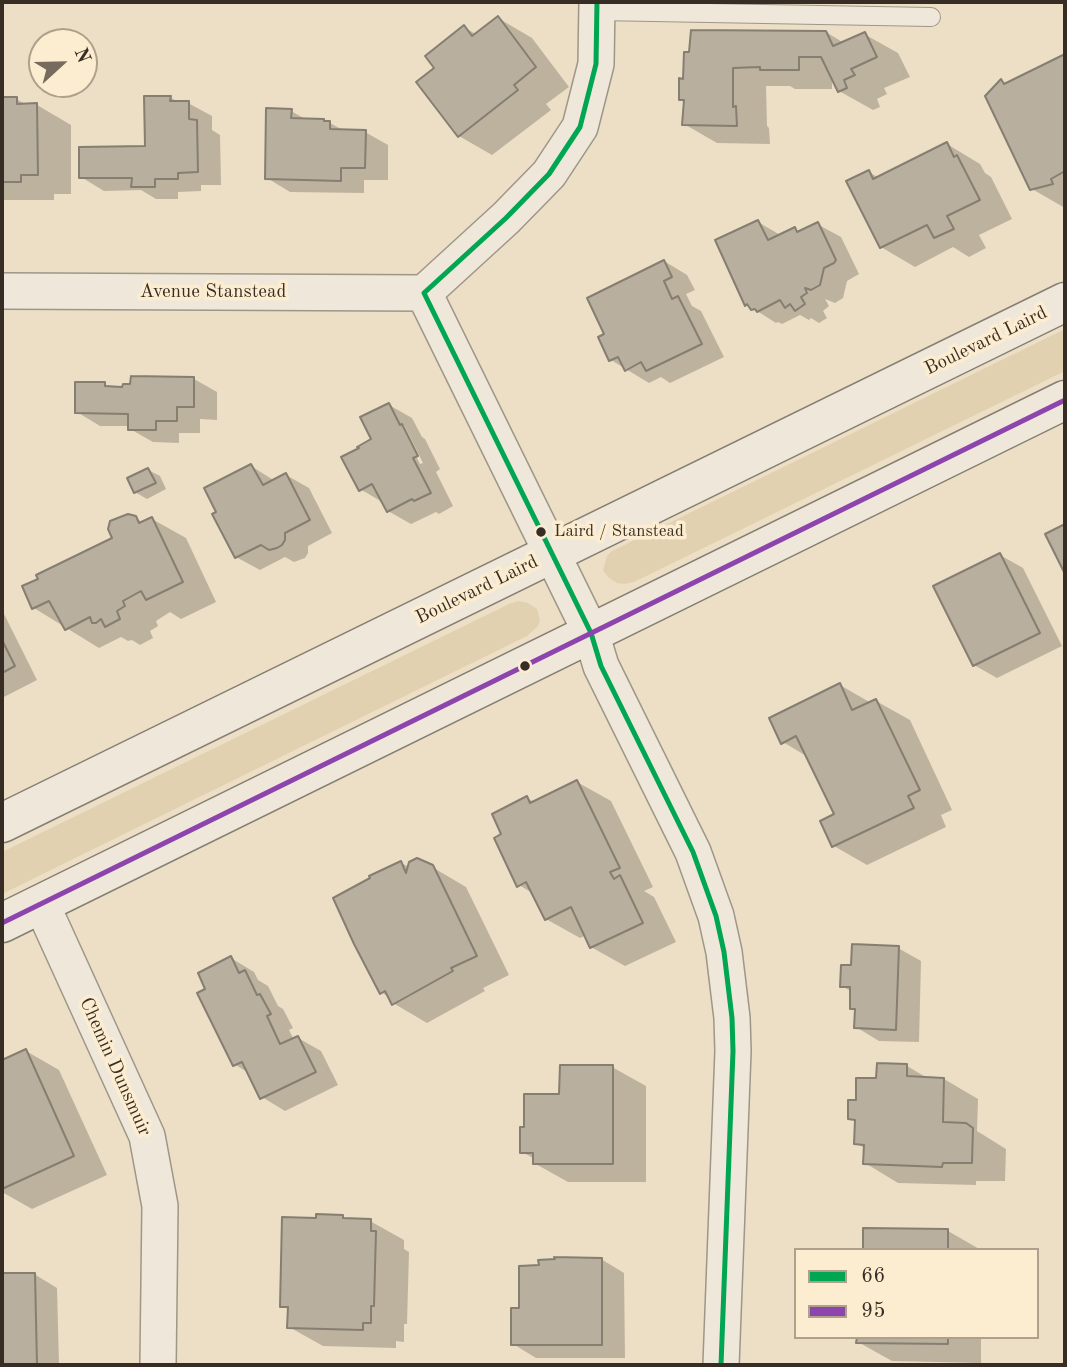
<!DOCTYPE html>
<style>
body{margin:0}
#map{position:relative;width:1067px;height:1367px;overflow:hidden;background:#ecdfc6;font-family:"Old Standard TT",serif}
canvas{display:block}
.frame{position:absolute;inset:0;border:4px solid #382d24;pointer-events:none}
.legend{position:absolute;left:794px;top:1248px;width:245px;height:91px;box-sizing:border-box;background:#fcedd0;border:2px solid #aea08b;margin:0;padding:9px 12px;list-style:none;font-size:21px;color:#382d24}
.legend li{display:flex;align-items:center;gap:14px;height:35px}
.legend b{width:35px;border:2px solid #aea08b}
.north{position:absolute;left:28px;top:28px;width:70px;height:70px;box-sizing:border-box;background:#fcedd0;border:2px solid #aea08b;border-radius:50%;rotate:68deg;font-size:19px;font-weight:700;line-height:28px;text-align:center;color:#382d24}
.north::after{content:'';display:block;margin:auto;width:24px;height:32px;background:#776b5d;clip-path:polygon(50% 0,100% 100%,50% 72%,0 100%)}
</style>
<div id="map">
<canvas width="1067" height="1367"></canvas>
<div class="frame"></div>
<ul class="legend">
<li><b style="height:9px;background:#00a651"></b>66</li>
<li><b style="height:9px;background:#8e44ad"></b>95</li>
</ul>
<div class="north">N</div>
</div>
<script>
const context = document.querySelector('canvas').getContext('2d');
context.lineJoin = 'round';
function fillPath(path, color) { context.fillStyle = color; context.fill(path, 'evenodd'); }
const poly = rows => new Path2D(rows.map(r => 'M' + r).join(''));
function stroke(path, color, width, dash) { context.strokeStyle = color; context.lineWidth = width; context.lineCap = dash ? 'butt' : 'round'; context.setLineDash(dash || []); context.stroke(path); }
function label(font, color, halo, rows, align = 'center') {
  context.font = font + ' "Old Standard TT",serif'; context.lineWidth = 7; context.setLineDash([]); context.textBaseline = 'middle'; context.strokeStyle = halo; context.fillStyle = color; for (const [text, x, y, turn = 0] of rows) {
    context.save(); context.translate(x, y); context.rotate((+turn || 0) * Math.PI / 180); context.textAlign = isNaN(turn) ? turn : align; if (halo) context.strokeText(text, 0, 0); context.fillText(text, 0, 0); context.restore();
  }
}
const green = poly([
 [1065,329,1065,371,634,582,624,584,617,583,608,577,603,570,607,556,612,551],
 [518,601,528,603,537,609,540,620,538,626,527,636,2,894,2,852,509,604]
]);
const shadow = poly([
 [498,18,532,38,569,87,546,104,551,110,492,155,459,136,437,68,464,27,477,35],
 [826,32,844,43,864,34,898,53,910,77,884,88,887,94,877,99,880,107,873,110,839,91,832,75,832,89,795,89,790,86,766,86,767,126,769,128,770,144,717,143,684,124,685,101,681,99,681,80],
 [1065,56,1065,208,1032,189,1001,81,1008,84],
 [170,97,179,103,188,103,212,116,212,130,220,135,221,185,201,185,201,191,178,192,178,199,156,199,141,190,104,191,81,177,146,148],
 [2,99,16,99,27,105,37,105,71,125,71,194,54,194,54,200,2,200],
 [291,111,307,120,324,120,345,131,365,132,388,145,388,180,364,180,364,193,290,192,267,178],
 [947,144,980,164,985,173,991,177,1012,219,979,235,986,248,969,257,953,247,915,267,881,247,869,172,879,178],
 [758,222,782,236,795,229,801,232,817,224,841,237,859,274,847,281,843,298,835,303,825,299,829,306,823,311,827,318,819,323,811,318,809,320,800,315,782,324,778,322,776,323,746,304],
 [664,261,687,275,695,290,686,294,692,306,701,311,724,357,670,383,661,377,649,383,611,360,607,335],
 [194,379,217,392,217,420,200,419,200,433,179,433,179,443,153,442,130,429,130,426,100,426,77,412,105,384,112,388,124,388,132,386],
 [389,405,412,418,422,437,425,439,440,469,436,472,453,506,439,514,436,512,411,524,388,511,384,503,360,489,374,440],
 [400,425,404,425,423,463,420,464],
 [251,466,275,481,286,475,309,488,332,533,308,546,308,553,305,558,294,562,285,557,260,570,236,557],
 [148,470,160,476,166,489,147,499,135,492],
 [135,518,144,523,152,519,186,538,216,602,181,619,170,612,156,621,158,626,150,631,153,638,140,645,132,640,128,641,121,637,99,648,34,608,114,538],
 [1000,555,1023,568,1062,646,997,678,974,665],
 [2,610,37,680,2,698],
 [840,685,871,703,876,701,910,720,952,810,941,815,946,827,867,865,834,846,837,815,808,757,783,742],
 [577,782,611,801,653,887,644,891,654,897,676,942,625,966,591,947,586,935,580,938,546,919,534,894,519,885,504,835,527,798,534,802],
 [401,863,409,867,432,867,466,887,509,975,483,988,485,991,427,1023,393,1003,390,998,381,992,372,879],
 [898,948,921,961,919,1042,879,1041,856,1027,857,1011,852,1008,852,992,842,986,853,967],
 [231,958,254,972,258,980,268,986,278,1006,283,1009,293,1028,289,1030,294,1040,298,1038,321,1051,338,1085,285,1111,262,1097,249,1073,234,1064,207,990],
 [26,1051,59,1070,107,1175,32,1209,2,1192,2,1062],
 [907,1066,929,1079,944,1079,978,1099,977,1131,1006,1149,1005,1181,976,1181,976,1185,898,1183,865,1163,866,1149,856,1143,856,1122,850,1118,857,1102,878,1080],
 [612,1067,646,1086,646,1182,568,1182,534,1163,535,1159,522,1152,561,1096],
 [342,1217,347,1220,370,1221,404,1240,404,1249,409,1252,407,1324,404,1324,404,1342,396,1341,396,1348,323,1346,289,1327,290,1310,281,1306,318,1220],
 [948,1231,981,1250,864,1250],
 [601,1259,624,1273,625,1358,536,1358,513,1344,520,1309],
 [34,1274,57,1288,59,1365,2,1365,2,1275],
 [858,1337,981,1337,981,1363,892,1361,858,1342]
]);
const building = poly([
 [498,16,536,67,514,85,518,90,458,137,416,82,434,68,425,56,464,25,472,36,498,16],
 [691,30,826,31,833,46,865,32,877,57,851,69,855,75,844,80,847,88,838,92,821,57,799,57,799,70,760,70,760,67,733,68,733,107,736,106,737,126,682,125,684,100,679,100,679,78,683,79,684,52,689,52,691,30],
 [1065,54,1065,171,1051,179,1053,184,1030,190,985,96,1001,79,1004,84,1065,54],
 [144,96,171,96,170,101,189,101,189,119,197,120,198,172,178,173,178,179,155,179,155,187,131,187,132,178,79,178,79,147,145,146,144,96],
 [2,97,17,97,17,104,37,103,38,175,21,175,21,182,2,182,2,97],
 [266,108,292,109,291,118,324,119,324,121,330,121,330,129,366,130,365,168,341,168,341,181,265,179,266,108],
 [947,142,954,157,957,155,980,200,947,216,954,229,934,238,927,225,880,248,846,181,869,170,873,179,947,142],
 [758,220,768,240,795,227,797,232,818,222,836,260,834,263,824,268,820,285,811,290,805,288,807,293,801,297,805,304,795,311,790,304,785,308,780,300,757,312,755,309,751,310,747,304,745,306,715,240,758,220],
 [664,260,672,277,664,281,672,299,678,296,702,344,646,371,641,362,625,371,618,357,609,361,598,337,604,334,587,298,664,260],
 [131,376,194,377,194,407,177,407,177,421,156,421,156,430,128,430,128,414,75,413,75,382,105,382,105,386,122,387,123,384,130,384,131,376],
 [389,403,400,425,402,424,418,456,413,458,431,493,414,501,412,499,387,512,372,484,359,491,341,457,359,448,357,447,371,439,360,417,389,403],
 [251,464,263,485,286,473,310,520,285,533,285,540,282,545,277,548,269,550,261,545,235,558,212,514,216,512,204,488,251,464],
 [148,468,156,483,134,493,127,478,148,468],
 [128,514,136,516,139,523,152,517,183,582,146,600,141,591,123,601,125,606,117,611,120,619,105,627,101,619,96,623,92,623,90,617,65,630,49,601,32,609,22,586,38,579,36,575,112,538,108,529,110,521,128,514],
 [1065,524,1065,574,1045,534,1065,524],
 [1000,553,1040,633,973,666,933,586,1000,553],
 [2,640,15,666,2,673,2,640],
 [840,683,852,710,876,699,920,790,908,796,914,808,832,847,820,821,834,814,796,736,781,744,769,718,840,683],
 [577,780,620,868,610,872,614,879,620,875,643,923,590,948,571,907,545,920,526,882,517,887,494,838,501,834,492,814,527,796,530,803,577,780],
 [417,858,433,865,477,956,451,968,453,971,392,1005,385,991,380,994,354,944,333,898,370,878,369,876,401,861,406,873,409,862,417,858],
 [852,944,899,946,896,1030,854,1028,855,1009,850,1009,850,987,840,987,841,965,851,965,852,944],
 [231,956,239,973,245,970,257,995,260,994,271,1014,267,1016,280,1044,298,1036,316,1072,260,1099,242,1062,233,1066,197,993,205,989,198,973,231,956],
 [26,1049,74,1156,2,1189,2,1060,26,1049],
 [877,1063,907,1064,907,1076,944,1078,943,1122,966,1123,973,1128,972,1163,943,1163,942,1167,863,1164,864,1145,854,1144,855,1120,848,1119,848,1100,856,1100,856,1078,876,1078,877,1063],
 [560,1065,613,1065,613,1164,533,1164,533,1153,520,1153,520,1127,524,1127,524,1094,559,1094,560,1065],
 [316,1214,343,1215,343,1218,371,1219,371,1231,376,1231,374,1306,371,1306,371,1323,363,1323,363,1330,287,1328,288,1307,280,1307,282,1217,316,1218,316,1214],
 [863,1228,948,1229,948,1250,863,1250,863,1228],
 [554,1257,602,1258,602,1345,511,1345,511,1308,519,1308,519,1266,539,1265,538,1260,555,1259,554,1257],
 [2,1273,35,1273,37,1365,2,1365,2,1273],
 [857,1337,948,1337,948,1344,856,1343,857,1337]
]);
const lane = poly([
 [597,11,931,17]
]);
const street = poly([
 [597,2,596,64,580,127,549,174,506,218,424,293,591,633,601,666,693,852,716,916,724,952,732,1018,733,1051,721,1365],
 [2,291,424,293],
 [41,903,147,1136,160,1206,158,1365]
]);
const secondary = poly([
 [2,823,1065,302],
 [2,923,1065,400]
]);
const bus1 = poly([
 [597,2,596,64,580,127,549,174,506,218,424,293,591,633,601,666,693,852,716,916,724,952,732,1018,733,1051,721,1365]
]);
const bus2 = poly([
 [2,923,1065,400]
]);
const markers = [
 [541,532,6,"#382d24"],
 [525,666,6,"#382d24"]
];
const busNames = [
 ["Laird / Stanstead",554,532]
];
const streetNames = [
 ["Avenue Stanstead",213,292],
 ["Boulevard Laird",986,341,-26],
 ["Boulevard Laird",477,590,-26],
 ["Chemin Dunsmuir",115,1067,66]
];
fillPath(green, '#e2d1b0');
fillPath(shadow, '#0003');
fillPath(building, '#b8af9f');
stroke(building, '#857e71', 2);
stroke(lane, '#9e9687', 20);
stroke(street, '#9e9687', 38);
stroke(secondary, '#857e71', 41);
stroke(lane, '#eee7da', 18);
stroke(street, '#eee7da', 35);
stroke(secondary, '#eee7da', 38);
stroke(bus1, '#00a651', 5);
stroke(bus2, '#8e44ad', 5);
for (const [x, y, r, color] of markers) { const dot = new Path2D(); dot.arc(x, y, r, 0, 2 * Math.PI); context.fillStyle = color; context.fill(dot); stroke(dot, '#fcedd0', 2.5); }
label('17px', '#382d24', '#fcedd0', busNames, 'left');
label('19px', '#382d24', '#fcedd0', streetNames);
</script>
